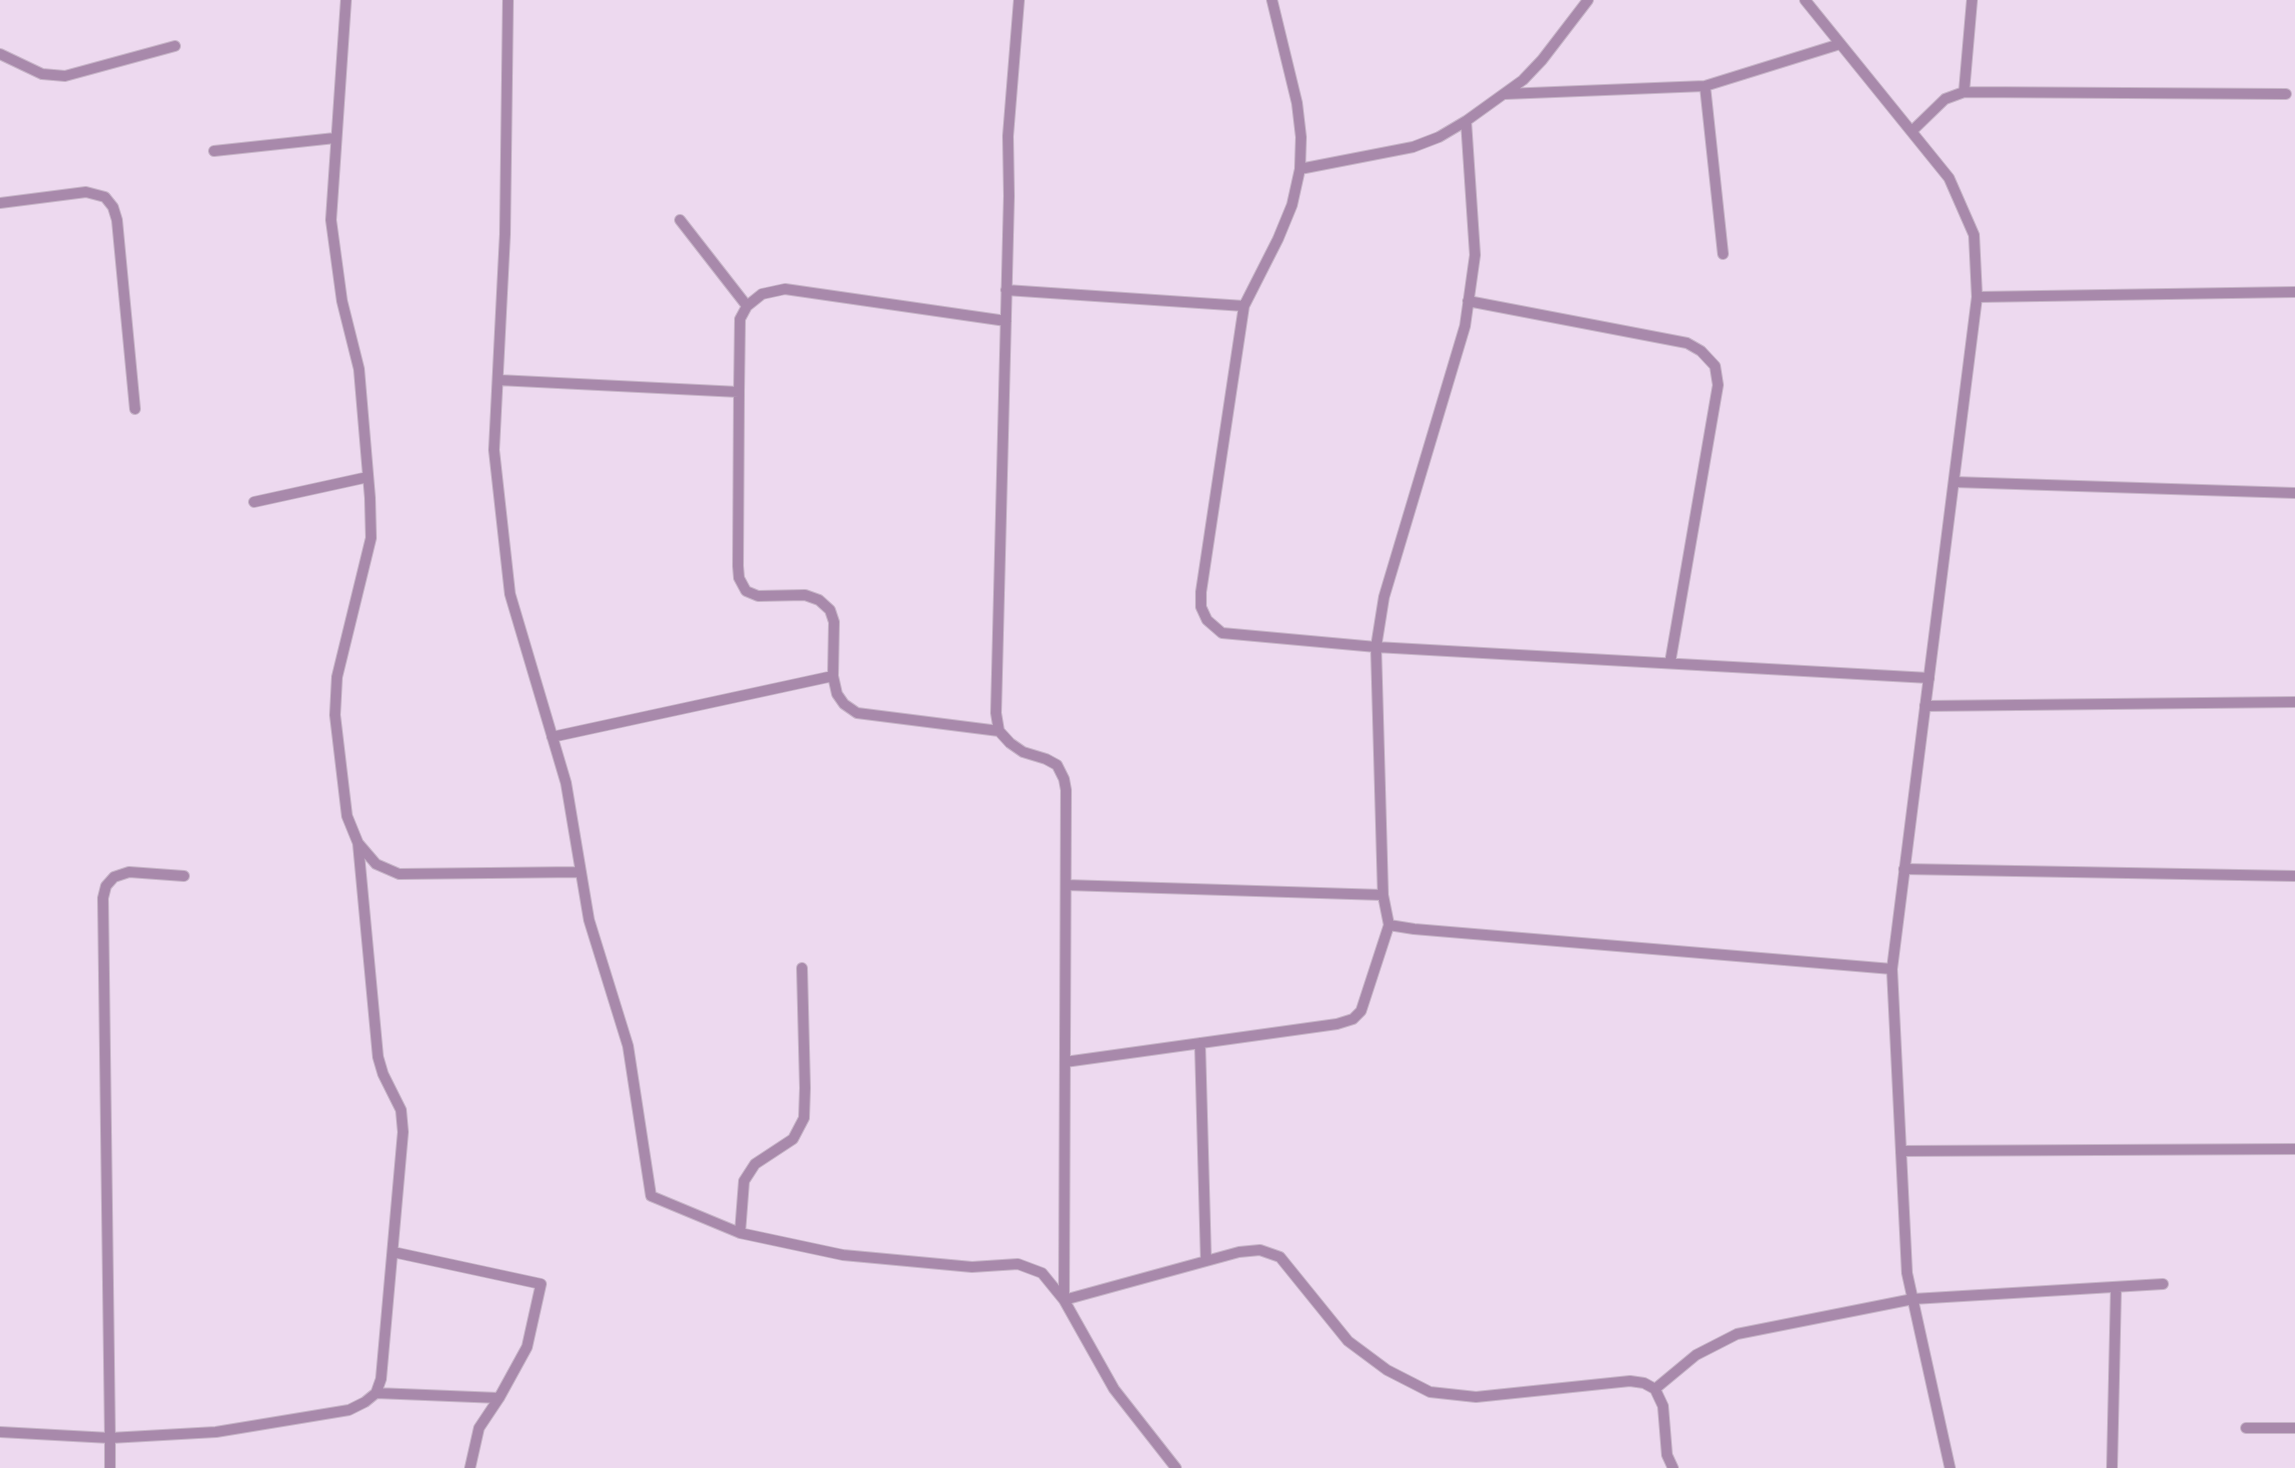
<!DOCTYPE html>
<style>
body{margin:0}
canvas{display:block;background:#edd9ef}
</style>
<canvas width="2295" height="1468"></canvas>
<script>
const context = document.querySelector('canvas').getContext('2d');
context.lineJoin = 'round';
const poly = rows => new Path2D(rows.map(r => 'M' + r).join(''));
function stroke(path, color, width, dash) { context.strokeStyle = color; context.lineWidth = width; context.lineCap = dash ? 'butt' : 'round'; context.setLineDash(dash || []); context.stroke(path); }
const minor = poly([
 [346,0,331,220,342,301,359,369,370,498,371,538,337,677,335,715,347,816,358,843,376,864,399,874,580,872],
 [508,0,505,234,494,450,510,594,566,783,589,920,628,1046,651,1196,740,1233,843,1255,972,1267,1018,1264,1042,1273,1064,1300,1114,1389,1176,1468],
 [1019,0,1008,136,1009,196,996,713,999,731,1010,743,1023,752,1046,759,1057,765,1064,779,1066,790,1064,1300,1239,1252,1260,1250,1280,1257,1348,1341,1387,1370,1430,1392,1476,1397,1630,1381,1644,1383,1655,1389,1663,1406,1667,1455,1673,1468],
 [0,54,42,74,65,76,175,46],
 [1705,86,1723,254],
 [1964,92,1972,0],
 [1505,94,1705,86,1840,44],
 [1466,121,1475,255,1465,326,1384,597,1376,647,1383,895,1389,925,1414,929,1892,969],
 [1912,131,1945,99,1964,92,2286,94],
 [214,151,335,138],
 [1300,169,1413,147,1439,137,1466,121,1523,80,1542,60,1588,0],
 [0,203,86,192,105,197,113,207,117,220,135,409],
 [680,220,747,306],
 [1006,290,1244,306,1201,592,1201,607,1207,620,1222,633,1376,647,1929,678],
 [1977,297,2295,292],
 [1468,301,1687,343,1701,351,1715,366,1718,385,1670,663],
 [1244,306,1278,239,1292,205,1300,169,1301,137,1297,103,1272,0],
 [498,380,739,392],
 [1954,482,2295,493],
 [254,502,368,477],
 [1925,706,2295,702],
 [999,731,857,713,844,704,837,694,833,676,834,622,830,610,819,600,805,595,758,596,746,591,739,578,738,566,739,392,740,319,747,306,762,294,785,289,1006,321],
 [552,737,833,676],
 [1904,869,2295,876],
 [1066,885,1383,895],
 [1200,1043,1206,1261],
 [1065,1062,1337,1024,1353,1019,1361,1011,1389,925],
 [1901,1151,2295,1149],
 [740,1233,744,1181,755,1164,793,1139,804,1118,805,1088,802,968],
 [393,1252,541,1284,527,1347,499,1398,479,1428,470,1468],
 [1655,1389,1696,1355,1737,1334,1913,1299,2163,1284],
 [376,1393,499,1398],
 [2246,1428,2295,1428],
 [0,1432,110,1438,103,898,106,886,114,877,129,872,184,876],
 [110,1468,110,1438,216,1432,349,1410,365,1402,376,1393,381,1379,403,1132,401,1110,383,1074,378,1057,358,843],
 [2112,1468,2116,1287]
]);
const tertiary = poly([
 [1805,0,1949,178,1974,235,1977,297,1892,969,1907,1273,1950,1468]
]);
stroke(minor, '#c7b5c8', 12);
stroke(tertiary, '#c7b5c8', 12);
stroke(minor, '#a889ab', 10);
stroke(tertiary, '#a889ab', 10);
</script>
